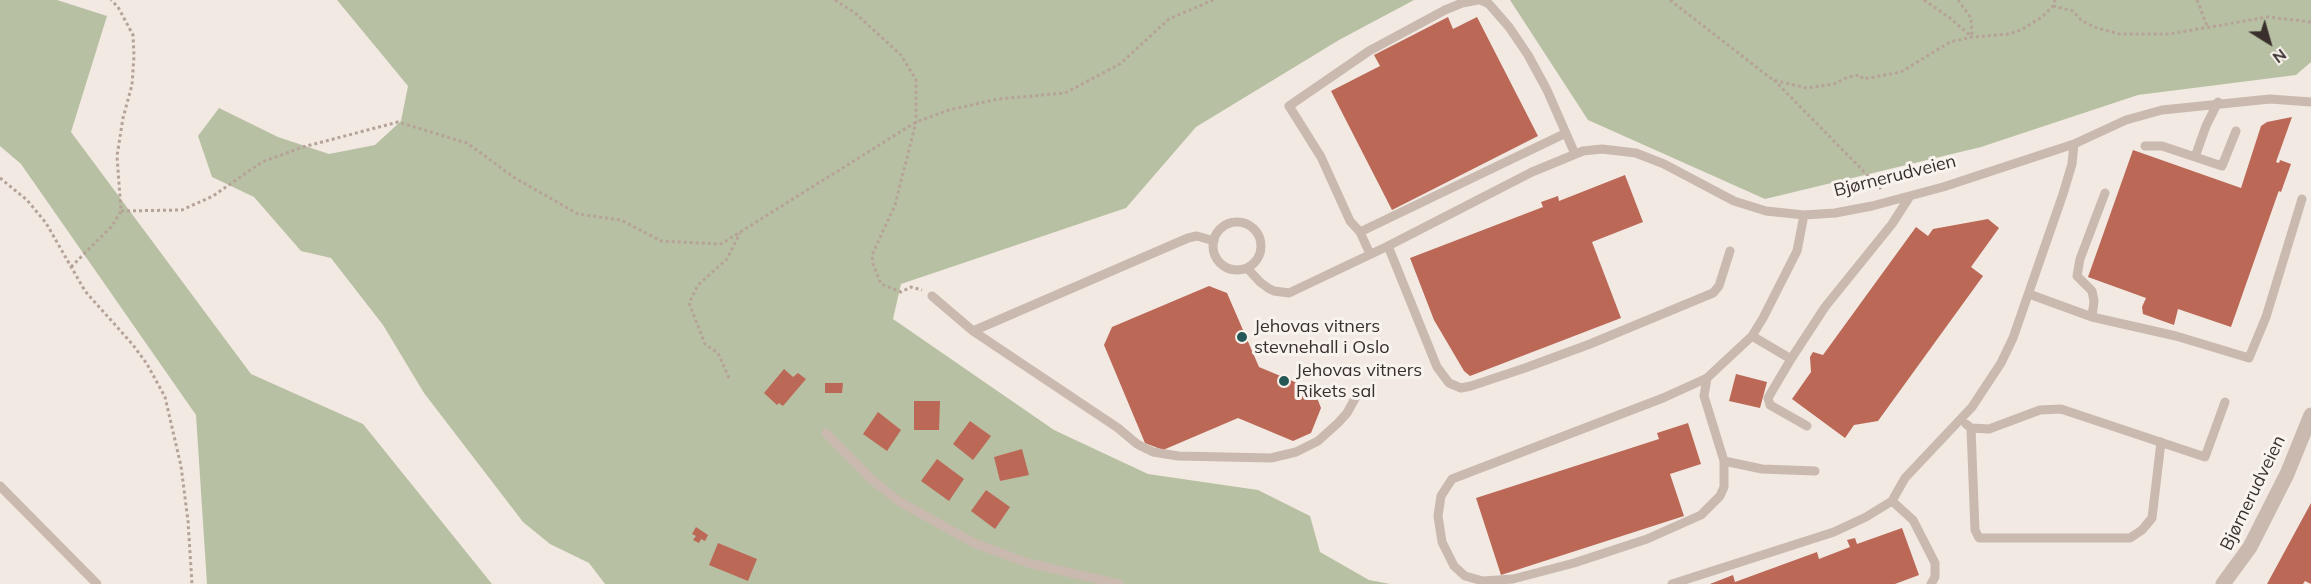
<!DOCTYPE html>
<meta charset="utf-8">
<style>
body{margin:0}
#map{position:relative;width:2311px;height:584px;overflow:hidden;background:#f2e9e2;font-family:Mulish,sans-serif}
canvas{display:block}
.north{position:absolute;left:2239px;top:12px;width:60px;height:60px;-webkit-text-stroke:4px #f9f3ee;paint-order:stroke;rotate:143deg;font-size:16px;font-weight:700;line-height:24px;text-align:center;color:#392f2c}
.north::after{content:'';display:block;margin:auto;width:21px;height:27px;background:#392f2c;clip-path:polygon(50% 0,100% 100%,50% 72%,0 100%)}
</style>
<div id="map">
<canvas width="2311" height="584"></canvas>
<div class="north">N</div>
</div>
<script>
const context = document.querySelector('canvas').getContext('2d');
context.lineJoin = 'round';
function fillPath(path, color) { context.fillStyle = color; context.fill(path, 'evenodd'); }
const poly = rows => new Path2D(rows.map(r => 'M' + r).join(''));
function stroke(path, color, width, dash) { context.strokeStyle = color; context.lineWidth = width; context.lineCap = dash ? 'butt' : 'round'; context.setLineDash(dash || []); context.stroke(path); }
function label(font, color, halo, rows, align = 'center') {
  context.font = font + ' Mulish,sans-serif'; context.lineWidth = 6; context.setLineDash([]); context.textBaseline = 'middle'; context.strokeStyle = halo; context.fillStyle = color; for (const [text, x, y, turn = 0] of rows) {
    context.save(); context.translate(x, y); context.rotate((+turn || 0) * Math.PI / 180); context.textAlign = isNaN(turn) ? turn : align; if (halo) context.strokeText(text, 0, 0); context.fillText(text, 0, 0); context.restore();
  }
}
const green = poly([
 [0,0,57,0,107,16,71,132,251,374,363,424,492,584,207,584,196,415,21,164,0,146],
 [337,0,1414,0,1339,40,1196,127,1126,208,901,284,893,319,1054,430,1148,474,1258,490,1310,516,1320,552,1369,580,1390,584,605,584,589,563,550,544,523,522,424,393,383,325,331,258,301,251,254,197,212,177,198,136,219,108,278,137,329,154,375,145,401,121,408,86],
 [1510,0,2311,0,2311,62,2296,75,2138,95,1981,147,1765,199,1588,120]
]);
const building = poly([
 [1448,17,1453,29,1477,17,1538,136,1392,210,1331,91,1380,66,1374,55],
 [2292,117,2276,162,2279,163,2280,160,2291,164,2281,192,2279,191,2278,193,2231,327,2178,309,2174,325,2143,314,2142,307,2146,298,2088,277,2133,150,2241,188,2261,126,2267,122],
 [1625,175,1643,222,1592,242,1621,318,1470,376,1464,371,1434,320,1410,258,1543,207,1541,202,1558,196,1559,201],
 [1988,219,1999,228,1971,267,1983,276,1878,421,1854,425,1845,438,1792,399,1811,372,1810,357,1813,352,1823,355,1916,227,1928,236,1933,229],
 [1209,286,1227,293,1259,367,1314,390,1321,408,1311,433,1293,441,1238,418,1163,450,1145,443,1104,345,1112,327],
 [784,369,793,377,798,373,806,379,783,406,779,403,777,405,764,393],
 [1736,374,1767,382,1760,408,1729,401],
 [825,383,843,383,842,393,825,393],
 [914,401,940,401,939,430,914,430],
 [878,412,901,430,887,451,863,434],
 [970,421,991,436,973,460,953,444],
 [1688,423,1701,464,1670,474,1684,516,1501,575,1476,498,1659,439,1657,433],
 [1022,449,1029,475,1000,481,994,457],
 [937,459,964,479,949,501,921,481],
 [986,490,1010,507,995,529,971,511],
 [2311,503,2311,584,2305,581,2303,584,2267,584],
 [696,527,708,535,705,541,701,539,699,543,693,540,696,536,692,534],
 [1902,528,1919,575,1895,584,1710,584,1733,575,1735,582,1817,552,1819,559,1850,547,1847,540,1855,538,1857,544],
 [718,543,757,559,748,581,709,565]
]);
const path = poly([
 [835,0,855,13,901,55,916,80,916,122,895,205,872,255,873,264,881,284,901,292,911,287,922,290],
 [1670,0,1773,80,1807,88,1834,84,1848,77,1860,75,1863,79,1901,72,1950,42,1972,37,2009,34,2021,30,2042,17,2053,6,2055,0],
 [1924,0,1950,18,1972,37],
 [1958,0,1971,18,1972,37],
 [2197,0,2207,26],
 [2053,6,2073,11,2081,20,2094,27,2119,34,2169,34,2268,17,2311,22],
 [1774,80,1881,189],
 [0,178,27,200,46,223,85,291,133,345,147,364,165,397,181,466,188,521,192,584],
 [121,211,182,210,213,196,262,162,303,147,398,122,467,143,515,178,578,214,621,220,661,241,721,244,916,122,949,110,998,99,1065,93,1120,64,1169,19,1213,0],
 [71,267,112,226,121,211,117,156,123,118,132,85,134,56,133,35,118,7,111,0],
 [729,378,718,353,705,344,689,303,698,285,727,259,740,233]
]);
const service = poly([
 [1480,0,1489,4,1509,27,1528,55,1547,90,1575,154],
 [2145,146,2162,146,2195,157,2206,126,2218,102],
 [2195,157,2222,166,2236,131],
 '1213 246a24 24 0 1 1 48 0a24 24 0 1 1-48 0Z',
 [1360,232,1566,133],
 [1388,246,1437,367,1449,383,1461,388,1471,386,1525,368,1590,344,1713,293,1719,286,1730,251],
 [1370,254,1360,232,1350,221,1321,157,1289,106,1369,51,1445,10,1462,3,1478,0],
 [1247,268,1260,282,1268,288,1274,291,1289,293,1388,246,1532,172,1583,151,1602,149,1636,153,1664,164,1734,201,1766,211,1804,215,1835,213,1872,206,1943,187,2074,144,2126,120,2162,110,2270,99,2311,102],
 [2029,294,2092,317,2176,336,2249,358,2266,317,2302,199],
 [932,296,973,331,1118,428,1137,444,1153,452,1178,456,1271,458,1296,452,1318,441,1338,423,1347,413,1357,395],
 [2092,317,2094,301,2092,291,2077,276,2080,259,2105,193],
 [973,331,1188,238,1197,236,1214,241],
 [1752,336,1791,359],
 [1707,378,1704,396,1724,461,1724,487,1720,496,1701,515,1647,539,1574,563,1513,579,1483,581,1465,576,1454,566,1442,542,1438,516,1441,496,1452,479,1663,398,1707,378,1752,336,1763,318,1797,251,1804,215],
 [1966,424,1971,428,1989,429,2040,410,2061,409,2205,457,2225,402],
 [1807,426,1770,405,1768,398,1791,359,1825,307,1892,224,1910,196],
 [1971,428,1975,530,1979,538,2130,538,2142,530,2152,518,2161,442],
 [826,433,871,479,900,502,974,543,1028,563,1119,584],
 [1724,461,1762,469,1815,471],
 [0,486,97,584],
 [1892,501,1913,520,1935,563,1935,577,1931,584],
 [1672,584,1834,532,1866,517,1892,501,1905,478,1972,407,2001,363,2013,338,2063,194,2072,164,2074,144]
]);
const minor = poly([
 [2223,584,2250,547,2287,474,2311,415]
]);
const markers = [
 [1242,337,6,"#255757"],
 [1284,381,6,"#255757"]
];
const streetNames = [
 ["Bjørnerudveien",1895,176,-14],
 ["Bjørnerudveien",2253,493,-64]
];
const poiNames = [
 ["Jehovas vitners",1254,327],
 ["stevnehall i Oslo",1254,348],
 ["Jehovas vitners",1296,371],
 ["Rikets sal",1296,392]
];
fillPath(green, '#b8c0a3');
fillPath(building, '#bb6856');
stroke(path, '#b5a398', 3, [3, 3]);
stroke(service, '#c9b9ae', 9);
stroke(minor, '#c9b9ae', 15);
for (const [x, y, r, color] of markers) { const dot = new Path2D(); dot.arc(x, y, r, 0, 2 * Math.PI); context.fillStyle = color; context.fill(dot); stroke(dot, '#f9f3ee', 2); }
label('18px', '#392f2c', '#f9f3ee', streetNames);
label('18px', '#392f2c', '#f9f3ee', poiNames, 'left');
</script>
